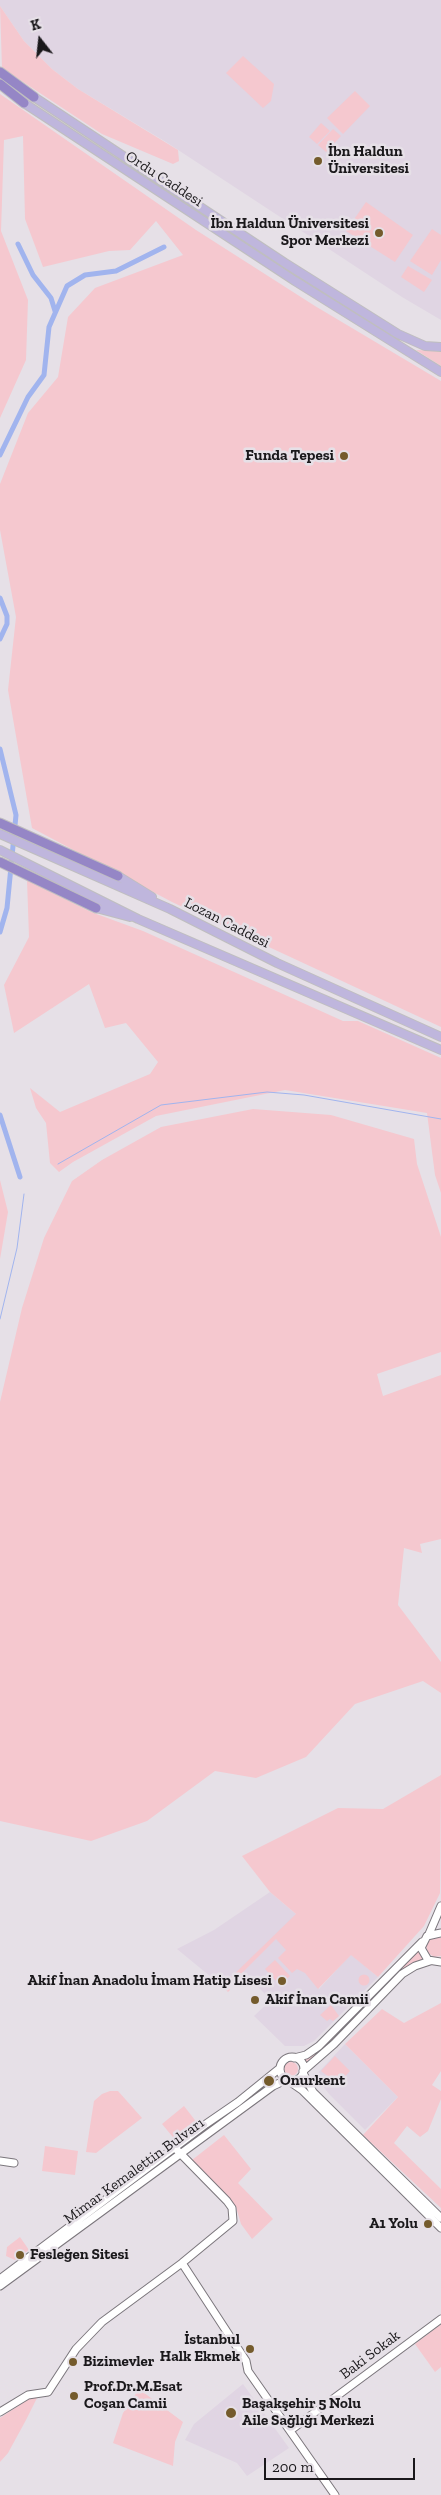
<!DOCTYPE html>
<meta charset="utf-8">
<style>
body{margin:0}
#map{position:relative;width:441px;height:2495px;overflow:hidden;background:#e6e0e7;font-family:"Zilla Slab",serif}
canvas{display:block}
.north{position:absolute;left:15px;top:15px;width:50px;height:50px;-webkit-text-stroke:4px #e6e0e7;paint-order:stroke;rotate:344deg;font-size:14px;font-weight:700;line-height:20px;text-align:center;color:#1a181b}
.north::after{content:'';display:block;margin:auto;width:18px;height:22px;background:#1a181b;clip-path:polygon(50% 0,100% 100%,50% 72%,0 100%)}
.scale{position:absolute;left:264px;top:2458px;width:151px;height:22px;box-sizing:border-box;border:2px solid #1a181b;border-top:0;padding-left:6px;font-size:15px;line-height:18px;white-space:nowrap;color:#1a181b;-webkit-text-stroke:4px #e6e0e7;paint-order:stroke}
</style>
<div id="map">
<canvas width="441" height="2495"></canvas>
<div class="north">K</div>
<div class="scale">200 m</div>
</div>
<script>
const context = document.querySelector('canvas').getContext('2d');
context.lineJoin = 'round';
function fillPath(path, color) { context.fillStyle = color; context.fill(path, 'evenodd'); }
const poly = rows => new Path2D(rows.map(r => 'M' + r).join(''));
function stroke(path, color, width, dash) { context.strokeStyle = color; context.lineWidth = width; context.lineCap = dash ? 'butt' : 'round'; context.setLineDash(dash || []); context.stroke(path); }
function label(font, color, halo, rows, align = 'center') {
  context.font = font + ' "Zilla Slab",serif'; context.lineWidth = 5; context.setLineDash([]); context.textBaseline = 'middle'; context.strokeStyle = halo; context.fillStyle = color; for (const [text, x, y, turn = 0] of rows) {
    context.save(); context.translate(x, y); context.rotate((+turn || 0) * Math.PI / 180); context.textAlign = isNaN(turn) ? turn : align; if (halo) context.strokeText(text, 0, 0); context.fillText(text, 0, 0); context.restore();
  }
}
const built = poly([
 [0,0,441,0,441,320,402,297,166,142,78,89,52,69,24,41,0,6],
 [270,1892,296,1914,319,1989,351,1954,378,1977,314,2041,304,2046,285,2046,254,2016,271,2000,240,1969,222,1986,177,1949,214,1930],
 [345,2044,398,2097,365,2130,329,2094,315,2076],
 [243,2384,289,2448,247,2476,237,2463,185,2440,194,2424]
]);
const green = poly([
 [0,6,24,41,52,69,78,89,178,150,179,161,173,164,102,134,2,68],
 [243,56,274,84,271,101,263,108,226,73],
 [355,91,370,106,343,134,327,118],
 [0,94,196,230,315,306,441,381,441,1027,172,902,32,828,8,690,16,617,0,530,0,484,28,413,58,377,68,317,95,288,183,255,156,221,130,250,109,251,43,267,25,219,23,136,4,140,1,231,28,300,26,360,0,418],
 [321,123,330,131,317,144,309,137],
 [333,129,341,136,326,152,318,145],
 [366,202,413,235,395,262,346,231],
 [432,229,441,235,441,260,432,275,410,261],
 [408,266,432,280,424,292,401,277],
 [416,350,441,351,441,366],
 [27,880,91,912,143,931,343,1021,358,1021,441,1058,441,1193,435,1175,427,1113,285,1090,156,1116,73,1162,59,1172,50,1163,46,1123,36,1108,30,1088,60,1112,150,1074,158,1062,126,1023,105,1028,89,984,14,1033,4,985,29,937],
 [253,1109,331,1115,414,1139,417,1164,441,1237,441,1352,377,1374,383,1396,441,1375,441,1539,420,1544,422,1553,404,1548,398,1605,441,1662,441,1693,423,1681,355,1704,306,1757,256,1778,215,1771,147,1821,91,1841,0,1821,0,1402,22,1308,44,1238,72,1181,102,1160,161,1127],
 [0,1180,8,1212,0,1259],
 [441,1775,440,1893,424,1926,378,1977,351,1955,318,1989,305,1973,297,1969,292,1973,278,1958,286,1950,276,1939,228,1987,230,1990,228,1992,222,1986,296,1914,270,1892,242,1856,338,1808,383,1809],
 [438,1937,441,1938,441,1956,434,1957,428,1953,426,1946,429,1940],
 [419,1949,423,1959,403,1969,329,2044,306,2064,303,2059],
 [275,1960,290,1976,280,1985,265,1969],
 '358.5 1980a5.5 5.5 0 1 1 11 0a5.5 5.5 0 1 1-11 0Z',
 [441,2003,441,2071,432,2085,441,2091,441,2099,428,2131,420,2137,407,2126,394,2143,441,2189,441,2208,363,2135,398,2097,345,2044,382,2009,404,2023],
 [331,2005,339,2016,333,2021,330,2019,327,2021,320,2015],
 [335,2056,350,2071,338,2084,321,2071],
 '284 2069a7 7 0 1 1 14 0a7 7 0 1 1-14 0Z',
 [110,2091,118,2091,142,2118,96,2153,86,2152,94,2101,102,2094],
 [184,2106,198,2124,177,2142,162,2124],
 [224,2135,251,2169,238,2183,273,2219,252,2239,241,2224,236,2207,192,2160],
 [45,2146,78,2151,75,2175,42,2171],
 [20,2237,29,2250,15,2260,6,2256,7,2247],
 [441,2324,441,2367,435,2372,415,2344],
 [139,2389,183,2422,175,2442,173,2466,113,2443,123,2413],
 [34,2397,37,2398,26,2420,8,2453,0,2462,0,2418,27,2400]
]);
const stream = poly([
 [58,1164,161,1105,267,1092,304,1095,441,1119],
 [0,1319,17,1248,24,1194]
]);
const canal = poly([
 [18,244,33,275,51,298,55,311],
 [0,455,28,397,44,375,49,327,67,286,85,275,116,271,164,247],
 [0,598,7,616,7,624,0,639],
 [0,749,16,815,7,908,0,932],
 [0,1115,20,1177]
]);
const secondary = poly([
 [441,1933,427,1936,421,1948,428,1960,441,1962],
 [429,1934,441,1906],
 '280 2069a12 12 0 1 1 24 0a12 12 0 1 1-24 0Z',
 [294,2058,306,2055,319,2046,422,1942],
 [303,2071,334,2044,402,1974,415,1966,430,1961],
 [303,2073,313,2092,441,2218],
 [289,2081,302,2090,441,2228],
 [0,2161,14,2163],
 [182,2263,246,2361,248,2371,335,2495],
 [0,2279,206,2124,238,2102,280,2068],
 [0,2286,273,2086,286,2080],
 [0,2412,28,2395,48,2392,76,2349,102,2322,182,2263,233,2221,232,2208,227,2201,175,2148],
 [291,2430,441,2319]
]);
const primary = poly([
 [34,97,285,263,398,334,425,346,441,347],
 [24,103,295,281,441,372],
 [0,834,170,909,277,963,441,1037],
 [0,850,138,919,441,1050],
 [118,876,152,897],
 [96,908,130,917]
]);
const highway = poly([
 [0,72,34,97],
 [0,84,24,103],
 [0,823,118,876],
 [0,862,96,908]
]);
const markers = [
 [318,161,5,"#745b2c"],
 [379,233,5,"#745b2c"],
 [344,456,5,"#745b2c"],
 [282,1981,5,"#745b2c"],
 [255,2000,5,"#745b2c"],
 [269,2081,6,"#745b2c"],
 [428,2224,5,"#745b2c"],
 [20,2255,5,"#745b2c"],
 [250,2349,5,"#745b2c"],
 [73,2362,5,"#745b2c"],
 [74,2396,5,"#745b2c"],
 [231,2413,6,"#745b2c"]
];
const poiNames = [
 ["İbn Haldun",328,152],
 ["Üniversitesi",328,169],
 ["İbn Haldun Üniversitesi",369,224,"right"],
 ["Spor Merkezi",369,241,"right"],
 ["Funda Tepesi",334,456,"right"],
 ["Akif İnan Anadolu İmam Hatip Lisesi",272,1981,"right"],
 ["Akif İnan Camii",265,2000],
 ["Onurkent",280,2081],
 ["A1 Yolu",418,2224,"right"],
 ["Fesleğen Sitesi",30,2255],
 ["İstanbul",240,2340,"right"],
 ["Halk Ekmek",240,2357,"right"],
 ["Bizimevler",83,2362],
 ["Prof.Dr.M.Esat",84,2387],
 ["Coşan Camii",84,2404],
 ["Başakşehir 5 Nolu",242,2404],
 ["Aile Sağlığı Merkezi",242,2421]
];
const streetNames = [
 ["Ordu Caddesi",164,179,33],
 ["Lozan Caddesi",227,923,27],
 ["Mimar Kemalettin Bulvarı",134,2171,-36],
 ["Baki Sokak",370,2355,-37]
];
fillPath(built, '#e0d5e3');
fillPath(green, '#f5c8cf');
stroke(stream, '#a1b4ee', 1);
stroke(canal, '#a1b4ee', 5);
stroke(secondary, '#7b767c', 9);
stroke(primary, '#bfbebf', 10);
stroke(highway, '#bfbebf', 11);
stroke(secondary, '#fff', 7);
stroke(primary, '#bfb6dd', 8);
stroke(highway, '#9586c6', 9);
for (const [x, y, r, color] of markers) { const dot = new Path2D(); dot.arc(x, y, r, 0, 2 * Math.PI); context.fillStyle = color; context.fill(dot); stroke(dot, '#e6e0e7', 2); }
label('bold 15px', '#1a181b', '#e6e0e7', poiNames, 'left');
label('15px', '#1a181b', '#e6e0e7', streetNames);
</script>
